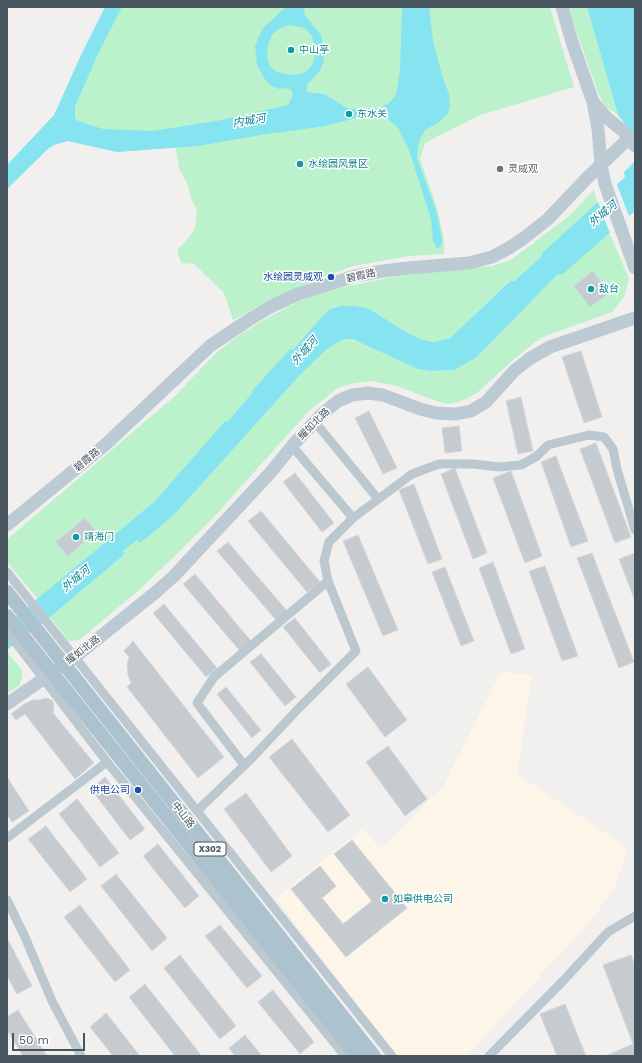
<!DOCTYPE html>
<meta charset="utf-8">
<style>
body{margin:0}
#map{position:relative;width:642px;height:1063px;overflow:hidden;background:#f2efef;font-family:"Work Sans",sans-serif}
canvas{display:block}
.frame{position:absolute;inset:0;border:8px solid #46555e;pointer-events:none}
.scale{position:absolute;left:12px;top:1033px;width:73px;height:18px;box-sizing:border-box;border:2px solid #46555e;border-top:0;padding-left:5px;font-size:12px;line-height:14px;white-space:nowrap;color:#46555e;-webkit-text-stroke:3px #fff;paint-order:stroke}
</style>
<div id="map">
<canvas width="642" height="1063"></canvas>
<div class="frame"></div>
<div class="scale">50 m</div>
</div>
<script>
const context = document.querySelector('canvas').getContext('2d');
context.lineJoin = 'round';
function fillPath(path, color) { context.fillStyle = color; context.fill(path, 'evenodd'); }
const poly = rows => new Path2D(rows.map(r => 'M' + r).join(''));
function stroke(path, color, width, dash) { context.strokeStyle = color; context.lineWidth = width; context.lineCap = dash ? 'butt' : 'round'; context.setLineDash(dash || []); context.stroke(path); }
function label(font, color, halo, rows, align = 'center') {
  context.font = font + ' "Work Sans","Noto Sans SC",sans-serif'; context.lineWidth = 3; context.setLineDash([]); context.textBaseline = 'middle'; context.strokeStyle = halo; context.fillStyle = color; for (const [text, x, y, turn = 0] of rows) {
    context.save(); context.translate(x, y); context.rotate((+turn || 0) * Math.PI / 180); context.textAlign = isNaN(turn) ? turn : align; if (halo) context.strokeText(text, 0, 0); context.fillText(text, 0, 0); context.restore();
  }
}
const commercial = poly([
 [501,672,532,675,517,774,628,848,614,888,593,918,467,1056,396,1056,276,898,362,829,381,849,444,785]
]);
const green = poly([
 [112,7,550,7,574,87,480,115,425,143,420,159,437,208,444,239,444,254,410,256,353,266,323,277,283,294,233,320,224,293,194,264,181,263,177,250,185,242,195,229,197,210,191,198,187,183,179,169,176,147,117,152,68,141,73,91],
 [568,7,587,7,618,115,605,106,598,93],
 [594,190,597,202,542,253,542,256,513,281,509,281,450,338,433,342,420,339,406,332,376,313,367,308,355,306,341,306,330,309,317,322,293,350,291,349,251,392,252,393,227,422,225,421,155,501,38,599,7,562,7,539,11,536,174,397,215,354,235,338,262,321,297,302,324,291,407,274,492,266,511,260,569,216],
 [610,234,629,279,624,297,612,312,540,338,512,361,478,392,468,398,457,402,448,404,439,402,397,386,371,381,354,383,338,388,308,412,213,518,179,552,140,589,89,632,79,640,68,641,50,617,125,554,123,551,137,539,140,542,173,516,300,375,326,350,336,343,345,339,351,339,419,369,430,371,454,370,476,358,557,275,600,241],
 [7,652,22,670,22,677,19,686,7,693]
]);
const water = poly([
 [105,7,122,7,97,56,75,107,75,118,78,121,103,129,153,131,222,120,288,105,293,95,291,90,287,88,279,89,271,86,264,78,257,65,255,46,259,36,264,27,286,7,304,7,305,15,320,34,322,39,324,61,320,71,307,85,307,92,324,94,347,108,362,110,379,108,389,103,396,95,400,70,402,7,429,7,433,41,442,75,449,94,450,107,447,115,439,122,425,130,419,141,417,158,436,210,441,233,442,243,440,247,437,248,433,242,431,219,409,150,398,128,386,117,382,116,360,117,325,126,261,135,198,146,117,152,68,141,54,145,49,148,7,189,7,165,54,115,81,55],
 [290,25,305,28,312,36,314,46,315,57,312,65,306,72,300,74,289,75,275,71,270,66,267,56,268,45,272,35,279,29,286,26],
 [587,7,635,7,635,137,618,115],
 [635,161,635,211,563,274,557,275,476,358,454,370,430,371,418,369,352,339,345,339,336,343,326,350,300,375,173,516,140,543,137,540,123,551,125,554,50,617,7,650,7,624,155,501,225,421,227,422,252,393,251,392,290,349,293,350,317,322,330,309,341,306,355,306,367,308,376,313,406,332,420,339,433,342,450,338,510,281,514,281,542,256,542,253,625,177,624,172]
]);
const pier = poly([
 [616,182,630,219,611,236,597,199]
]);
const building = poly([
 [593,271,609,293,590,307,574,286,593,271],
 [581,351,602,417,584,423,562,357,581,351],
 [521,397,533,451,518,454,506,401,521,397],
 [369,411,397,468,383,474,355,418,369,411],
 [459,426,462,451,445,453,442,428,459,426],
 [596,443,631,537,615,543,580,449,596,443],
 [556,456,588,541,571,547,541,462,556,456],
 [455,468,487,553,473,559,441,474,455,468],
 [511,471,542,556,525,563,493,478,511,471],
 [295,473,334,523,322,532,283,482,295,473],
 [414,484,442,559,428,564,399,490,414,484],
 [261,511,320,582,307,592,248,521,261,511],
 [85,518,96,531,68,556,56,542,85,518],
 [358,535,398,630,383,636,343,541,358,535],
 [228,542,287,611,276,620,217,551,228,542],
 [592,553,634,662,619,668,577,558,592,553],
 [635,553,635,601,619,559,635,553],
 [493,562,525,649,511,654,479,568,493,562],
 [545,566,578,656,562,661,529,571,545,566],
 [445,567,474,641,461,646,432,572,445,567],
 [195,574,251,641,240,651,183,584,195,574],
 [164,604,217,668,206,677,153,613,164,604],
 [295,618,331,664,320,673,283,627,295,618],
 [133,641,224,757,198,778,127,687,131,683,128,675,127,664,129,657,124,651,133,641],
 [261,654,296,697,285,706,250,662,261,654],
 [368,667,407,720,385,737,346,684,368,667],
 [226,687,261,730,252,738,217,694,226,687],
 [46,698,52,700,54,706,53,713,94,763,75,779,25,714,16,720,11,714,24,704,33,700,39,700,46,698],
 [292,739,350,815,328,832,269,757,292,739],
 [388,746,427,799,405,816,366,762,388,746],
 [7,777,29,811,12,822,7,814,7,777],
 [105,777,145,829,130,840,91,789,105,777],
 [246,793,292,856,271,872,224,809,246,793],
 [77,799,119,853,100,867,59,814,77,799],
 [46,826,87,879,70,892,28,839,46,826],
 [352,840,407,908,346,957,291,889,320,866,336,886,322,898,343,924,372,901,334,854,352,840],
 [158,844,199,896,185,908,143,856,158,844],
 [116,874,167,938,152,951,101,886,116,874],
 [80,905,130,970,115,982,64,917,80,905],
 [220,925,262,976,247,988,205,936,220,925],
 [7,938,32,986,17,994,7,976,7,938],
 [180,955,236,1026,220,1039,164,968,180,955],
 [631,955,635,965,635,1044,633,1044,603,965,631,955],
 [145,984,201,1055,200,1056,175,1056,129,997,145,984],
 [273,990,314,1042,300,1054,258,1002,273,990],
 [565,1004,586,1056,557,1056,540,1014,565,1004],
 [18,1010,47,1056,23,1056,7,1030,7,1017,18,1010],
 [106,1013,140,1056,113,1056,90,1027,106,1013],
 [245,1035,262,1056,235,1056,229,1048,245,1035],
 [633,1044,635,1044,635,1056,605,1056,633,1044]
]);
const street = poly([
 [315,422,378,499],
 [292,446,353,518],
 [7,572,392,1056],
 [7,631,107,762,345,1056],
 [244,765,197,703,214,677,328,581,324,561,329,542,353,518,412,474,439,464,474,464,499,467,521,465,537,456,548,445,589,435,604,437,613,449,617,469,635,530],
 [197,811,251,759,299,708,356,651,328,581],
 [7,838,107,762],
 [7,900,25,937,52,1001,81,1056],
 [489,1056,562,982,608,932,635,916]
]);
const secondary = poly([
 [562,7,572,42,593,102,598,129,601,165,605,184,635,268],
 [593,102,607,118,623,131,635,146],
 [7,525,105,445,210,346,247,321,272,306,298,294,355,276,383,271,408,268,469,263,492,257,509,248,524,238,548,219,588,177,629,138],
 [7,704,75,657,156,592,174,576,271,472,292,446,322,414,338,401,352,395,368,393,383,395,420,409,436,413,456,414,471,411,486,402,514,371,529,359,550,347,635,318]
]);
const primary = poly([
 [7,592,374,1056],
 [7,616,357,1056]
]);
const markers = [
 [291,50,4,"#0f9aa8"],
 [349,114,4,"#0f9aa8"],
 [300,164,4,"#0f9aa8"],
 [500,169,4,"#6b7280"],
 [331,277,4,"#1a4fb4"],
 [591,289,4,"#0f9aa8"],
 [76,537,4,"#0f9aa8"],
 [138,790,4,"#1a4fb4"],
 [385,899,4,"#0f9aa8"]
];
const shields = [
 [210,849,32]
];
const shieldNames = [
 ["X302",210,849]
];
const cultureNames = [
 ["中山亭",299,50],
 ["东水关",357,114],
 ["水绘园风景区",308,164],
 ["敌台",599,289],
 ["靖海门",84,537],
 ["如皋供电公司",393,899]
];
const worshipNames = [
 ["灵威观",508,169]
];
const streetNames = [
 ["碧霞路",361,276,-13],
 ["耀如北路",314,424,-45],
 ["碧霞路",87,460,-40],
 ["耀如北路",83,650,-38],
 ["中山路",183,815,52]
];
const transitNames = [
 ["水绘园灵威观",323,277],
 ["供电公司",130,790]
];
const waterNames = [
 ["内城河",249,121,-9],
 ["外城河",603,214,-40],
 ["外城河",305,351,-48],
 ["外城河",76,579,-40]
];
fillPath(commercial, '#fdf5e8');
fillPath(green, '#bbf2cb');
fillPath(water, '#86e4f1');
fillPath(pier, '#f2efef');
fillPath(building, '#c6cbcf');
stroke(building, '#d3d6db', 1);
stroke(street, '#bcc8cf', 9);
stroke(secondary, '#bccad4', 13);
stroke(primary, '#adc2cf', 14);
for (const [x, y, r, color] of markers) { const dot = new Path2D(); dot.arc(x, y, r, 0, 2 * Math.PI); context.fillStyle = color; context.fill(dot); stroke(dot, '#fff', 1.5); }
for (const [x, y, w] of shields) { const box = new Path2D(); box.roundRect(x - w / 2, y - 7, w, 14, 3); context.fillStyle = '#fff'; context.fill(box); stroke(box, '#46555e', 1); }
label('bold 9px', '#46555e', null, shieldNames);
label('10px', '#0d838f', '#fff', cultureNames, 'left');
label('10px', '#5b616d', '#fff', worshipNames, 'left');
label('10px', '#46555e', '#fff', streetNames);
label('10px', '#164399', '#fff', transitNames, 'right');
label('italic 11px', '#078192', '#fff', waterNames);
</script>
